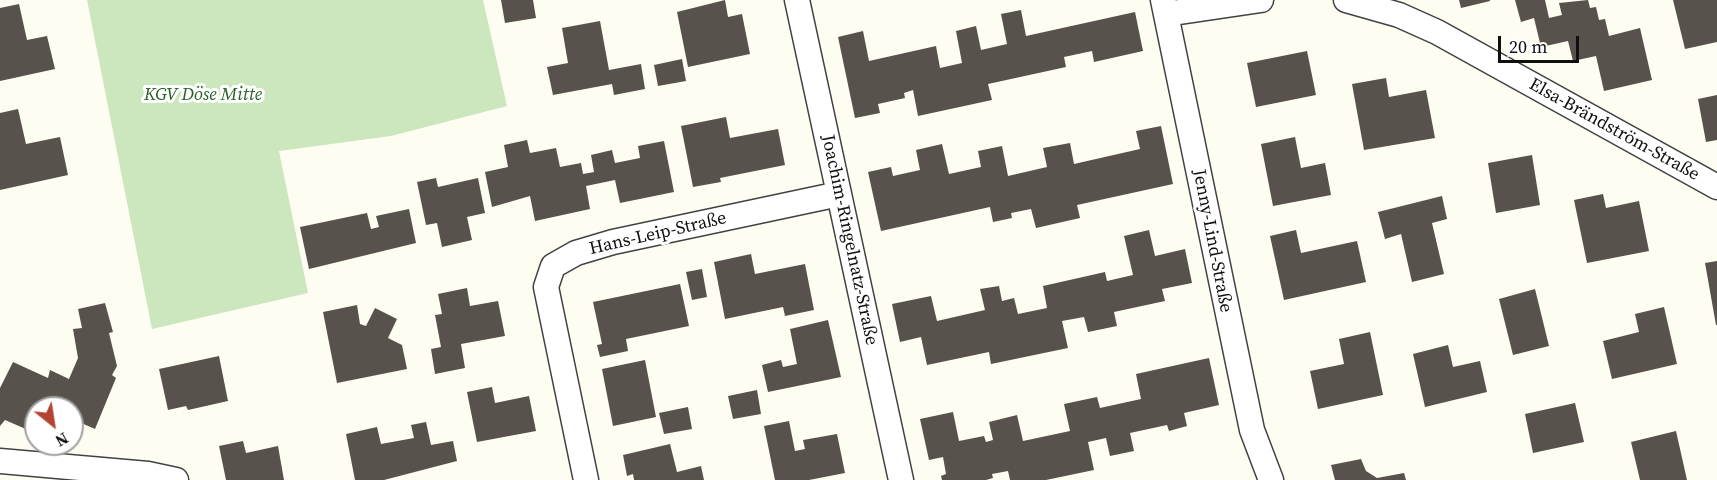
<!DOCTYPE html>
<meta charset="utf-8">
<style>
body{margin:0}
#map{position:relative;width:1717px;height:480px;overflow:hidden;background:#fefdf2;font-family:"Source Serif 4",serif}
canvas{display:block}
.north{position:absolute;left:24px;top:396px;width:60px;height:60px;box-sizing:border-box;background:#fff;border:2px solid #9f9f9f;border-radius:50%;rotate:150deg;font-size:16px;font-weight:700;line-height:24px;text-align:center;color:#0f0f0f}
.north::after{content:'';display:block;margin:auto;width:21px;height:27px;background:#b34333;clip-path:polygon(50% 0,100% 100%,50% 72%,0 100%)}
.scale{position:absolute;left:1498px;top:36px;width:81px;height:27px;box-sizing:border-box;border:3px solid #0f0f0f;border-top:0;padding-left:8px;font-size:18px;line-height:21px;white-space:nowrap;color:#0f0f0f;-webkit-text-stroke:4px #fff;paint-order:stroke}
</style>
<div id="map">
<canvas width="1717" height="480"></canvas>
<div class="north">N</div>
<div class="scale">20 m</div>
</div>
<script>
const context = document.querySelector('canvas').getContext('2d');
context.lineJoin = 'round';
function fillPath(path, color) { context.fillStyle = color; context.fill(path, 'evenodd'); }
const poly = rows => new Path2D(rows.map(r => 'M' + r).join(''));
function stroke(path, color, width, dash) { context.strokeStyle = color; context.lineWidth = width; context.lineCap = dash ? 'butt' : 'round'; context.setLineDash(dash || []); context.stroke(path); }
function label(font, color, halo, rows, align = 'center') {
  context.font = font + ' "Source Serif 4",serif'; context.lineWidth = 6; context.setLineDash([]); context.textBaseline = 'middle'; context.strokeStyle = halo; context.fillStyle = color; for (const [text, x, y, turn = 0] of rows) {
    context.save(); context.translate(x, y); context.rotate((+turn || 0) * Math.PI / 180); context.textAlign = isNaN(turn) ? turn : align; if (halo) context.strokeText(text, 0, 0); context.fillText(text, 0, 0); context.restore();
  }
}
const green = poly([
 [87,0,483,0,507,106,391,136,279,151,308,293,152,329]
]);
const building = poly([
 [501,0,533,0,536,18,505,23],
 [725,0,728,17,742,14,750,54,688,67,677,12],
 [1459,0,1490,0,1490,1,1461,8],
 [1515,0,1545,0,1549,18,1562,15,1559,3,1588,0,1590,8,1596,7,1599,20,1605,19,1609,36,1640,28,1652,80,1604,91,1596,56,1573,61,1568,41,1541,47,1534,18,1521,22],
 [1673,0,1717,0,1717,42,1685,49],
 [19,4,27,40,47,36,55,69,0,81,0,8],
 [1021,10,1026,36,1135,12,1143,51,1094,62,1092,51,1064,57,1066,67,988,84,992,100,918,116,913,90,904,93,905,98,878,104,880,113,855,118,838,37,863,31,869,61,936,46,940,68,962,63,956,31,976,26,981,50,1007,44,1001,14],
 [600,21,609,70,641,64,645,89,614,95,612,84,553,95,547,67,568,63,562,28],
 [1307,51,1316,95,1256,107,1247,63],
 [682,59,686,81,658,86,654,65],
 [1386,78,1389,97,1426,90,1435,138,1364,150,1352,84],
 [1717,95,1717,140,1706,142,1698,99],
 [18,109,26,144,60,137,68,175,0,190,0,113],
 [726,117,730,138,778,129,785,165,720,178,721,182,693,187,681,126],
 [1161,126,1173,184,1077,205,1080,218,1036,228,1031,209,1011,213,1012,218,993,222,990,207,881,231,868,172,891,167,893,176,920,170,916,150,942,144,949,174,981,167,978,151,1002,146,1008,176,1047,167,1043,148,1070,143,1074,164,1140,149,1136,131],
 [1295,137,1301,168,1325,163,1331,195,1273,206,1261,144],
 [527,140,530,153,556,148,560,167,581,163,583,174,594,172,591,155,612,150,615,163,640,158,638,146,664,141,674,192,620,203,615,180,586,186,590,209,535,221,530,196,492,207,485,172,508,167,504,145],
 [1532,155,1540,205,1496,213,1488,163],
 [436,178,438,187,478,178,485,213,467,217,472,240,442,247,437,223,426,225,417,182],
 [1603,194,1606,208,1639,201,1649,251,1587,263,1574,200],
 [1442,196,1447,219,1432,223,1444,274,1412,282,1401,234,1385,239,1378,212],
 [409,209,416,243,309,269,300,227,367,213,371,229,379,227,376,216],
 [1149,230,1155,256,1185,249,1192,283,1162,289,1165,301,1114,312,1117,326,1088,332,1084,317,1062,321,1068,348,991,364,989,352,927,365,921,337,900,342,892,304,931,296,937,321,985,310,980,289,999,286,1002,301,1014,298,1018,314,1047,308,1043,286,1105,272,1107,281,1133,275,1124,236],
 [1296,230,1301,253,1357,241,1366,282,1284,300,1270,236],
 [751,254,755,274,805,264,814,310,785,316,783,307,725,319,714,262],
 [1717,261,1717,325,1716,325,1705,263],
 [702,269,707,297,692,300,686,272],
 [680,284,689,326,626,339,628,351,600,357,597,345,602,344,593,302],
 [467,288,470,306,498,301,505,336,461,344,465,368,435,374,431,349,441,347,435,315,442,314,438,294],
 [1535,289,1549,346,1513,355,1499,299],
 [105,303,113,332,109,333,117,366,112,375,116,378,95,429,72,419,72,408,41,408,41,402,28,430,5,420,0,426,0,388,13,362,48,378,50,370,69,379,78,358,73,329,82,328,78,309],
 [357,305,360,324,366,326,375,308,397,319,388,338,402,345,407,369,337,383,323,312],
 [1664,307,1677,364,1612,379,1603,341,1639,332,1635,314],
 [828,320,841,377,768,392,762,365,781,360,783,367,797,364,790,329],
 [1370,332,1383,395,1318,409,1310,371,1344,364,1339,339],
 [1448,345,1453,367,1480,361,1487,392,1425,407,1413,354],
 [219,356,228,401,188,410,186,406,168,410,159,369],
 [1209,358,1219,405,1184,413,1187,426,1169,431,1167,425,1130,433,1134,451,1110,456,1106,438,1088,442,1094,470,1046,480,1010,480,1008,471,992,474,993,478,986,480,942,480,941,476,946,474,943,457,929,460,920,419,953,412,959,441,984,436,986,442,993,440,989,422,1017,415,1023,441,1070,431,1064,404,1097,397,1100,408,1141,399,1136,374],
 [645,360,656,417,613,426,602,369],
 [492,387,495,403,529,396,536,431,477,442,467,392],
 [757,390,761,414,733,419,728,396],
 [1575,403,1584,442,1533,453,1525,414],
 [688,407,692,429,664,434,659,413],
 [789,421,795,451,805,449,803,440,837,434,845,473,809,480,775,480,764,426],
 [426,422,431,445,453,441,457,461,384,480,355,480,346,434,377,427,381,444,414,438,411,425],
 [1676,431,1687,480,1640,480,1631,442],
 [243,441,246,453,278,446,284,480,226,480,219,446],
 [670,444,677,472,701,466,704,480,634,480,633,474,627,476,623,455],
 [1361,459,1366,471,1377,478,1404,473,1406,480,1335,480,1331,465]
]);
const street = poly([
 [797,0,901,480],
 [1163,0,1252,430,1271,480],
 [1346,0,1399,15,1437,32,1717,187],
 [1166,14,1261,0],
 [0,461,148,474,176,480],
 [586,480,546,287,553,266,576,253,613,242,839,194]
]);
const parkNames = [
 ["KGV Döse Mitte",203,95]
];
const streetNames = [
 ["Elsa-Brändström-Straße",1614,130,29],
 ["Hans-Leip-Straße",658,234,-13],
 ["Joachim-Ringelnatz-Straße",849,240,78],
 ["Jenny-Lind-Straße",1212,241,79]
];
fillPath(green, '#cce6be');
fillPath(building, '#57524c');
stroke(street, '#424242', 27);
stroke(street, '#fff', 24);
label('italic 18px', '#276125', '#fff', parkNames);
label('18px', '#0f0f0f', '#fff', streetNames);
</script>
